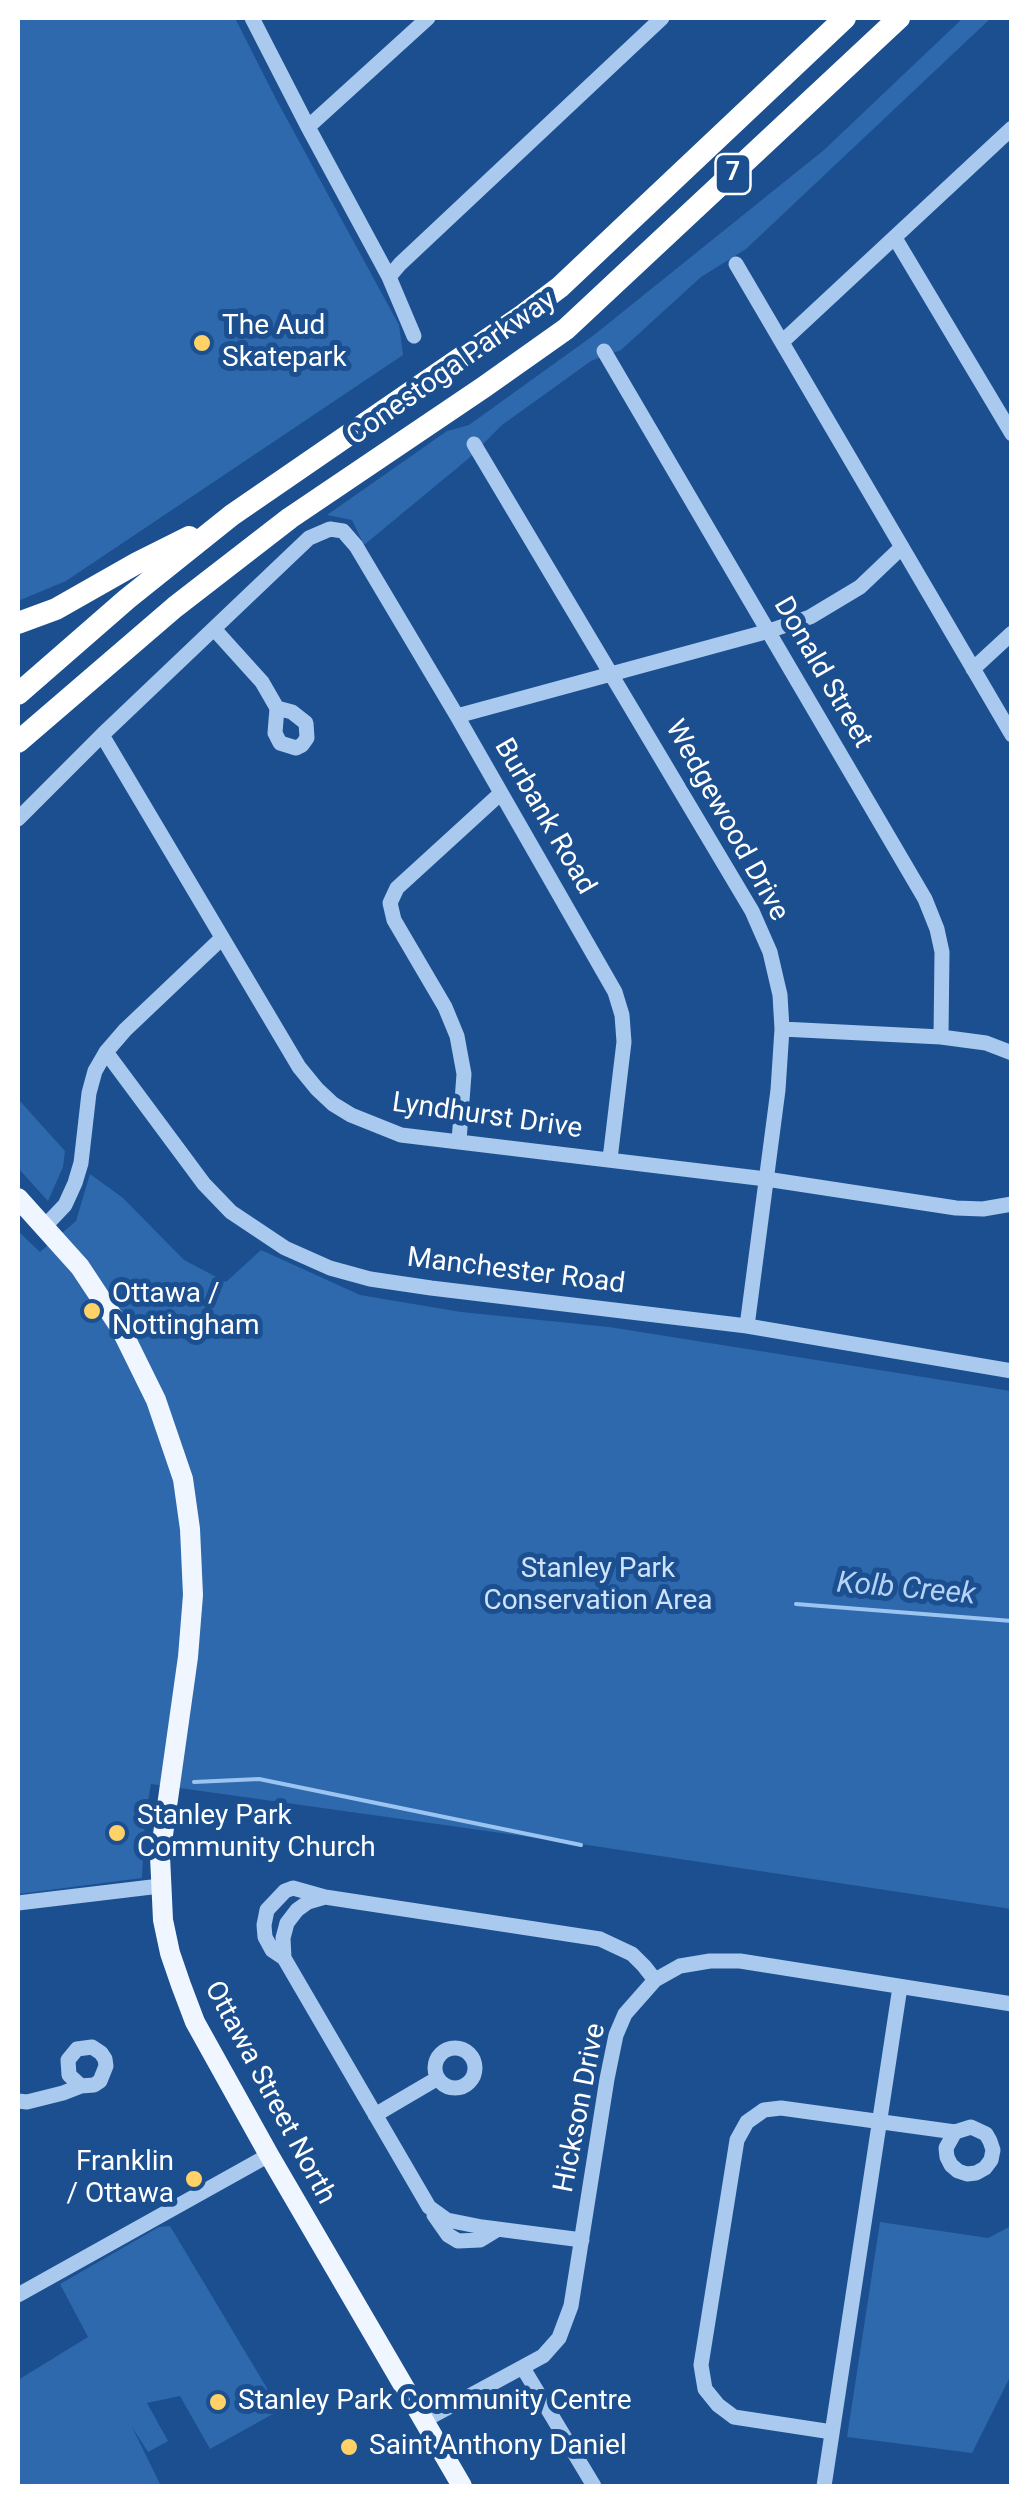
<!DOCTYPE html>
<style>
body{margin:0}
#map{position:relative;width:1029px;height:2504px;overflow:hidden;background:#1b4f8f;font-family:Roboto,sans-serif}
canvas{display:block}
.frame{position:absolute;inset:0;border:20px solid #fff;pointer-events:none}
</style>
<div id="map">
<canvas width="1029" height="2504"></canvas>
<div class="frame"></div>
</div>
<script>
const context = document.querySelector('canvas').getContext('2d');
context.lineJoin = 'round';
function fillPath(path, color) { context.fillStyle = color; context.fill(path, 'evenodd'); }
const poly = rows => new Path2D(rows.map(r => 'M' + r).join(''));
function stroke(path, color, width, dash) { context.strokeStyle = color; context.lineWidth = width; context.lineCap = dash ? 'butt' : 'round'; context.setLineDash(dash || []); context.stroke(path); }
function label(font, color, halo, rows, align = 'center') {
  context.font = font + ' Roboto,sans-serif'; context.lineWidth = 10; context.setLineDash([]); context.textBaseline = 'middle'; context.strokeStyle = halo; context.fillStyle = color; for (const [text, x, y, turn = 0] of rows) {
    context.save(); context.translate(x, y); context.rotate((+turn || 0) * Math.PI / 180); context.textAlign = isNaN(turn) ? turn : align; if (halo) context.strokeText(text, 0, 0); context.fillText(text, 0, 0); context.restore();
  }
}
const green = poly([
 [18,18,235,18,276,99,399,325,403,355,66,581,18,601],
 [963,18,991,18,746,249,701,277,621,350,591,361,502,425,468,459,364,545,352,520,327,515,447,431,469,425,594,335,824,150],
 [18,1099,65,1151,63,1167,48,1201,18,1168],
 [90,1174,123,1198,184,1260,226,1282,261,1250,360,1295,461,1312,609,1327,1011,1391,1011,1909,594,1846,151,1784,145,1818,142,1878,18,1894,18,1231,40,1252,76,1221],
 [880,2222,988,2238,1011,2226,1011,2375,972,2453,847,2437],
 [170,2226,280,2410,210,2449,180,2396,147,2403,168,2441,148,2452,132,2427,161,2486,18,2486,18,2380,88,2337,60,2284,159,2227]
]);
const stream = poly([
 [796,1604,1012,1621],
 [194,1782,259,1779,581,1845]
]);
const minor = poly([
 [252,18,308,127,389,277,414,336],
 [308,127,428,18],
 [895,238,1012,434],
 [736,264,1012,735],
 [389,277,400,264,662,18],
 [782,342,1012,128],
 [604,351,925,899,937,929,942,952,941,1037],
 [474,444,752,911,770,952,780,995,782,1029,778,1090,747,1326],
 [215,630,262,682,277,708,275,733,280,743,296,748,302,745,307,738,306,723,292,712,277,708],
 [973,669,1012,633],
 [457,716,769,631,810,617,860,587,902,547],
 [102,735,299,1067,317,1089,333,1104,351,1115,401,1135,766,1179,956,1208,983,1209,1012,1204],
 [18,819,102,735,309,538,330,529,343,531,356,546,457,716,615,992,622,1015,624,1042,610,1159],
 [782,1029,941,1037,986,1043,1012,1053],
 [106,1052,204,1184,231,1212,285,1248,330,1268,370,1279,431,1288,747,1326,1012,1371],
 [459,1141,464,1074,457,1036,445,1007,394,920,390,903,397,888,501,793],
 [45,1226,65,1205,75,1183,81,1163,89,1093,95,1071,106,1052,125,1030,222,938],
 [18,1903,160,1886],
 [284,1958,272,1950,265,1937,264,1925,267,1910,285,1891,293,1888,325,1897],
 '435 2068a20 20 0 1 1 40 0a20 20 0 1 1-40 0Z',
 [18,2101,27,2102,63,2093,81,2086,94,2085,100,2081,106,2066,105,2059,101,2053,92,2047,77,2049,68,2060,69,2075,81,2086],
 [375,2115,438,2078],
 [434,2215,448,2235,458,2241,480,2240,498,2229],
 [582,2240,482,2227,447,2220,429,2207,284,1958,283,1938,287,1923,297,1910,308,1902,325,1897,600,1939,632,1954,644,1966,655,1980],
 [18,2295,269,2155],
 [523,2368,594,2486],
 [425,2420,543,2356,559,2338,571,2306,607,2079,616,2035,625,2014,655,1980,680,1966,710,1961,740,1961,1012,2004],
 [832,2432,734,2417,718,2405,705,2389,701,2365,737,2140,747,2122,764,2110,781,2108,955,2132,971,2127,986,2134,990,2141,993,2150,991,2160,985,2168,976,2173,967,2174,958,2171,951,2165,947,2157,946,2148,955,2132],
 [824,2486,900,1987]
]);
const major = poly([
 [18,1198,80,1267,121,1329,156,1400,183,1479,190,1529,193,1595,188,1657,160,1856,163,1920,170,1953,181,1985,195,2022,269,2155,462,2486]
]);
const highway = poly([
 [18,623,56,609,137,563,189,537],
 [18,694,127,599,232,515,523,315,560,287,845,18],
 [18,742,175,607,290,518,484,387,566,329,899,18]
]);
const markers = [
 [202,343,10,"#ffd166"],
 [92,1311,10,"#ffd166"],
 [117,1833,10,"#ffd166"],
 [194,2179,10,"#ffd166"],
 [218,2402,10,"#ffd166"],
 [349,2447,10,"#ffd166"]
];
const shields = [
 [733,174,35]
];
const shieldNames = [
 ["7",733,174]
];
const poiNames = [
 ["The Aud",222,327],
 ["Skatepark",222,359],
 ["Ottawa /",112,1295],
 ["Nottingham",112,1327],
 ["Stanley Park",137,1817],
 ["Community Church",137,1849],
 ["Franklin",174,2163,"right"],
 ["/ Ottawa",174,2195,"right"],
 ["Stanley Park Community Centre",238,2402],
 ["Saint Anthony Daniel",369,2447]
];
const streetNames = [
 ["Conestoga Parkway",452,369,-35],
 ["Donald Street",822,673,60],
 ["Burbank Road",544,817,60],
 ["Wedgewood Drive",726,821,61],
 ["Lyndhurst Drive",487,1117,8],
 ["Manchester Road",516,1272,7],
 ["Ottawa Street North",269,2093,62],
 ["Hickson Drive",581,2108,-79]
];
const parkNames = [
 ["Stanley Park",598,1570],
 ["Conservation Area",598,1602]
];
const waterNames = [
 ["Kolb Creek",906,1590,5]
];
fillPath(green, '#2e69ad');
stroke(stream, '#9cc4f0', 4);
stroke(minor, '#a9c9ee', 15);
stroke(major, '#f0f6ff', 20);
stroke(highway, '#fff', 22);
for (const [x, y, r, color] of markers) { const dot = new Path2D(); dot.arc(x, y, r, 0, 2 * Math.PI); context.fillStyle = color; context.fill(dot); stroke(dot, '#1b4f8f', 4); }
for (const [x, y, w] of shields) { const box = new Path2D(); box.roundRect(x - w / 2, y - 20, w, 40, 8); context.fillStyle = '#1b4f8f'; context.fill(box); stroke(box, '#fff', 2.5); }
label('bold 25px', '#fff', null, shieldNames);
label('28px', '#fff', '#1b4f8f', poiNames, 'left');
label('28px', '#fff', '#1b4f8f', streetNames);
label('28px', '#cfe3fa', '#1b4f8f', parkNames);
label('italic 30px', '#b5d3f5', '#1b4f8f', waterNames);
</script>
